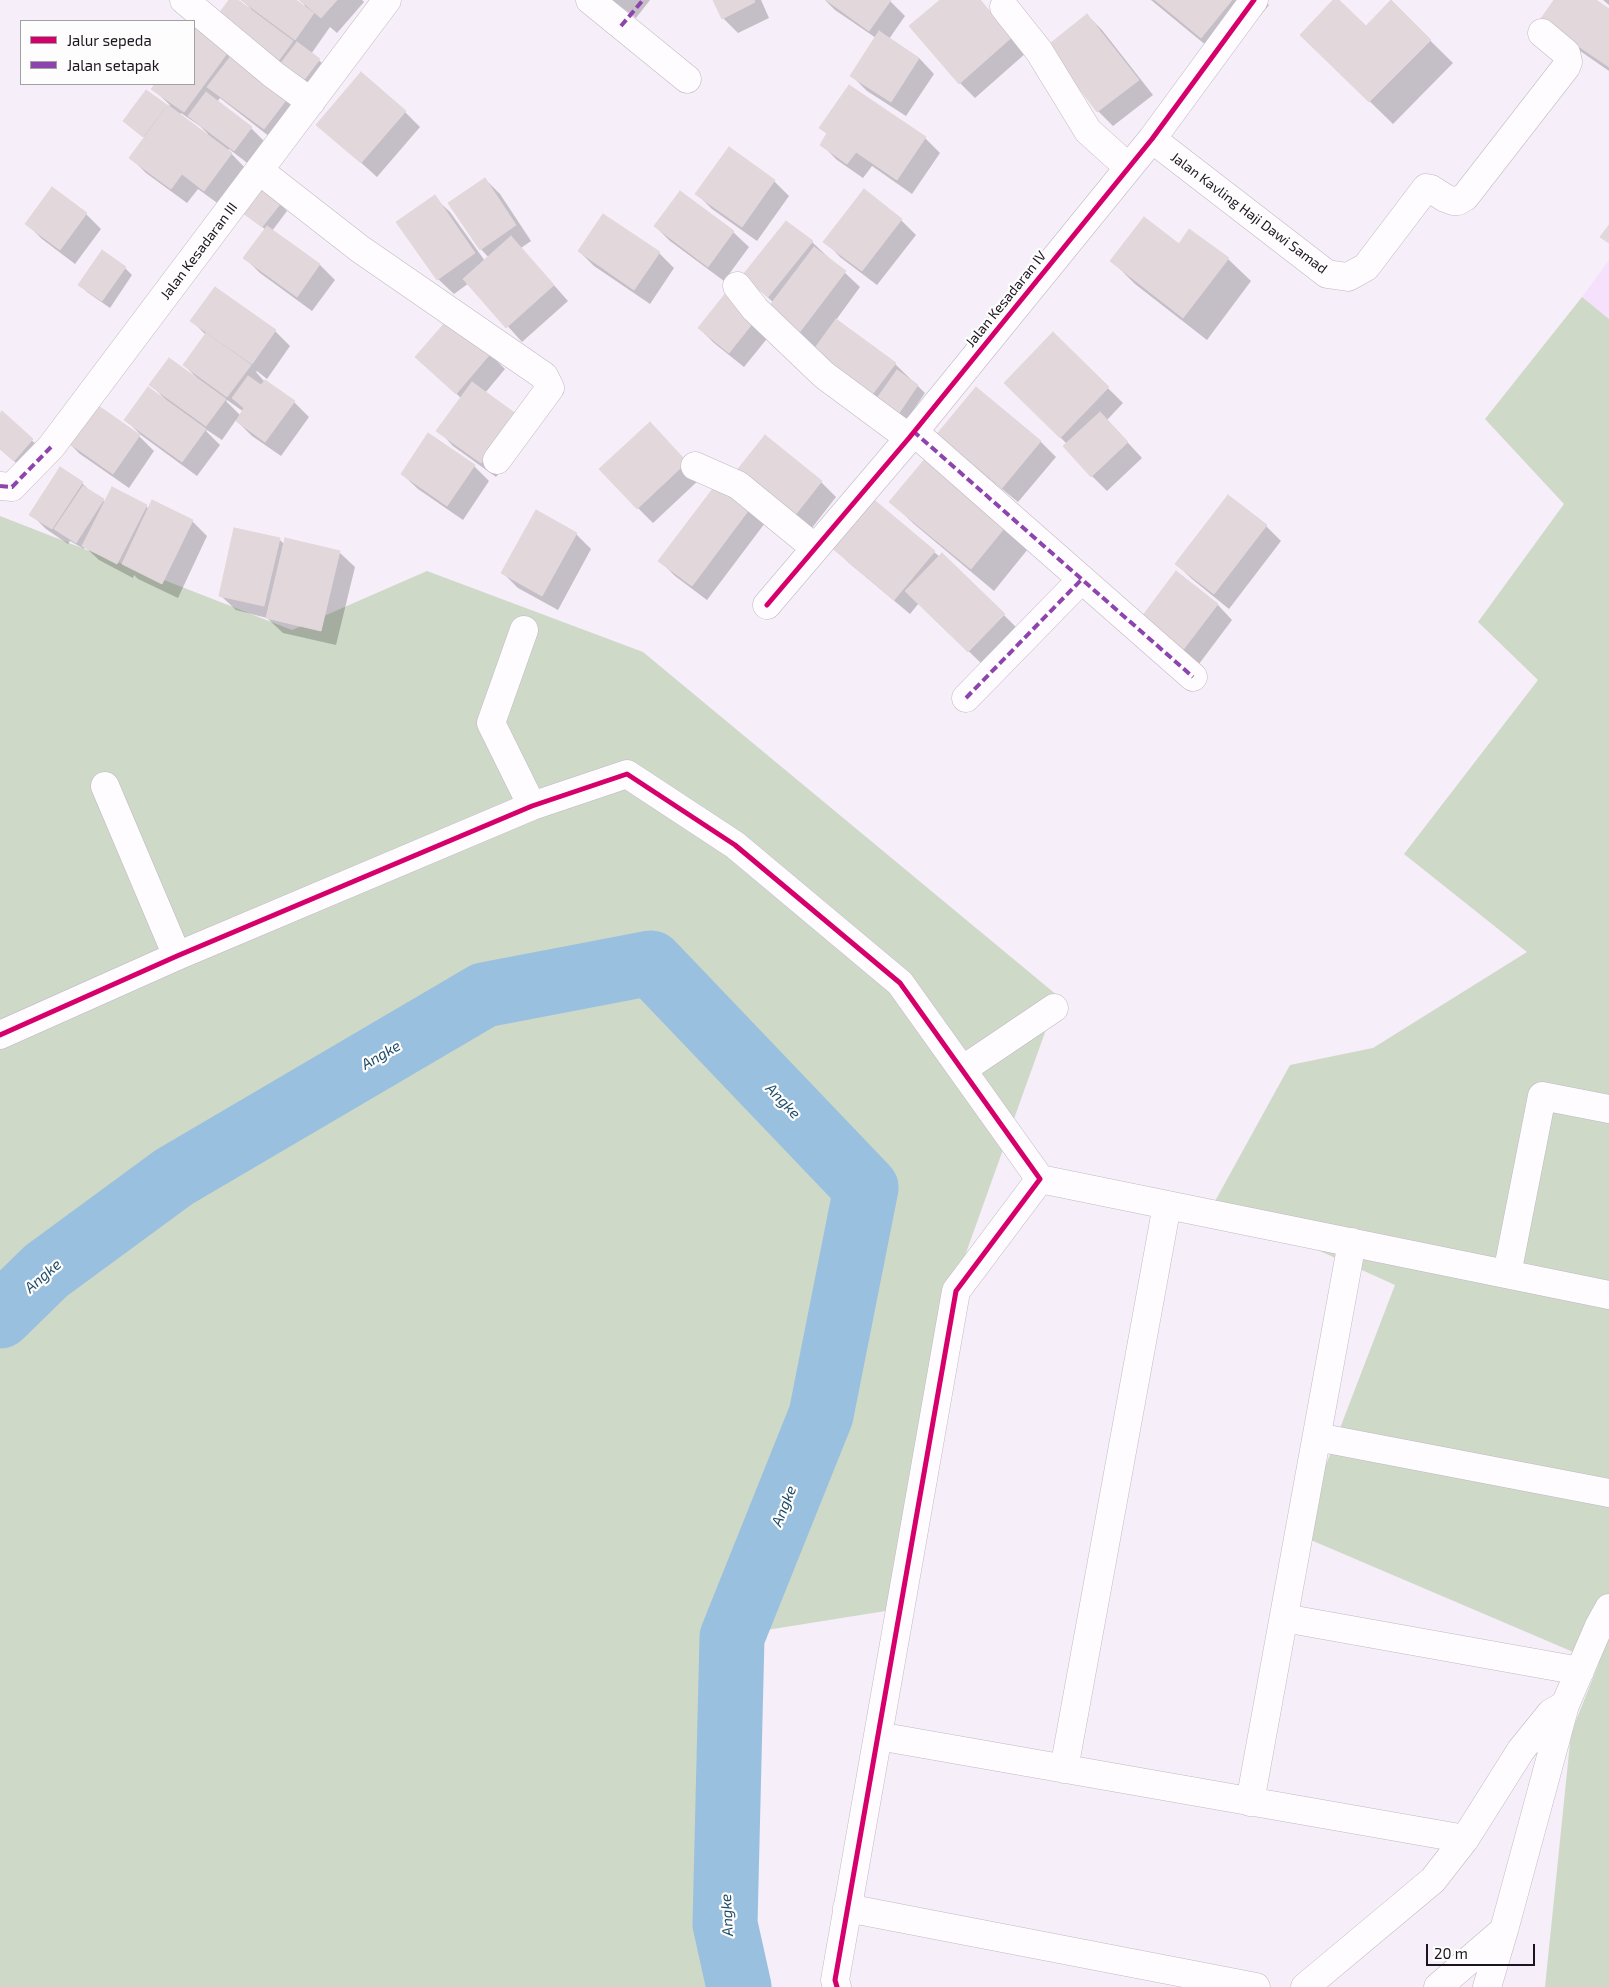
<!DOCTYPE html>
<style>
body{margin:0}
#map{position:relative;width:1609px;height:1987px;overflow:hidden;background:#f6eef9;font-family:"Exo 2",sans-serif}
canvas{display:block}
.legend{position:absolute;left:20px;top:20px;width:175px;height:65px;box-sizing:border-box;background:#fdfdfd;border:1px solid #a3a0a4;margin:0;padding:6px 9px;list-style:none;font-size:15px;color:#1c141e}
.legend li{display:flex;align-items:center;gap:10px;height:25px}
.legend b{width:25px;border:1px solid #a3a0a4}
.scale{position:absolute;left:1426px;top:1944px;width:109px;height:22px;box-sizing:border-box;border:2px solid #1c141e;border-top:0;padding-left:6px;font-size:15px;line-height:18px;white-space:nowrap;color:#1c141e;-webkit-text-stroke:4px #fdfdfd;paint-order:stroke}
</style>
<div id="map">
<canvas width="1609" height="1987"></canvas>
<ul class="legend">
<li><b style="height:6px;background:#d6006c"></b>Jalur sepeda</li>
<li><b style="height:6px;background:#8e44ad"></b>Jalan setapak</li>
</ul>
<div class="scale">20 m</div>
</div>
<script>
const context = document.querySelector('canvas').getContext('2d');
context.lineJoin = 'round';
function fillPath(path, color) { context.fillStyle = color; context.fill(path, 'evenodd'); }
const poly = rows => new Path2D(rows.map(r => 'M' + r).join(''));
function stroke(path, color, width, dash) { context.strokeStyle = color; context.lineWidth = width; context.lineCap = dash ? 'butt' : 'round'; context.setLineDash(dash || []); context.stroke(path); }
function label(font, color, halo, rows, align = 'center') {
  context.font = font + ' "Exo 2",sans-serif'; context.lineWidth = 4.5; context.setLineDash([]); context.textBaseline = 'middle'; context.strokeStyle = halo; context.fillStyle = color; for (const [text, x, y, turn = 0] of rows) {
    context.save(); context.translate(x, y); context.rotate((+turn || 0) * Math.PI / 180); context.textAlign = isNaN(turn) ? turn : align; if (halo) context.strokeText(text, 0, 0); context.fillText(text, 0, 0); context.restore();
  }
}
const built = poly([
 [1609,260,1609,319,1582,297]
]);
const green = poly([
 [1582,297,1609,319,1609,1987,1545,1987,1571,1733,1599,1663,1299,1535,1395,1285,1214,1203,1290,1065,1373,1048,1527,952,1404,854,1538,680,1478,622,1564,504,1485,419],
 [0,516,292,630,427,571,643,652,1058,996,962,1264,898,1609,704,1640,710,1924,752,1987,0,1987]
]);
const shadow = poly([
 [230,0,236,0,250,10,251,9,242,0,294,0,304,7,305,5,299,0,362,0,364,2,337,33,330,27,311,54,327,67,306,94,289,81],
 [612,0,650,0,636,18],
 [714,0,761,0,769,18,738,33,723,18],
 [825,0,889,0,905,16,889,39,919,58,934,74,906,116,867,91,852,76,876,38,835,10],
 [941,0,980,0,1026,53,975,98,960,83],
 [1151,0,1264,0,1269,5,1224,60],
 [1335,0,1366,28,1391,2,1453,63,1393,124,1324,57],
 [1555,0,1594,0,1609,10,1609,71,1557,35],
 [1603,0,1609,0,1609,5],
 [1087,15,1102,30,1153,95,1113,126,1098,111,1048,46],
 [199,26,304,111,279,144,220,98,217,102,251,128,266,143,250,165,229,149,228,150,246,169,220,205,198,189,187,203,146,173,131,158,145,138,132,128,166,106,168,108,170,105,153,89,156,84,194,84,194,32],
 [181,113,200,126,208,134,207,136,180,115],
 [405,112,420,127,377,177,318,124],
 [821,127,925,138,940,153,912,194,872,166,863,178,837,160,822,145,828,135],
 [730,149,774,181,789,196,757,241,712,209,697,194],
 [485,179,500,194,531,241,521,248,568,301,522,342,469,283,454,294,438,279,434,197,450,212,485,261,489,258,481,249,450,203],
 [680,193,733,232,749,247,724,281,670,241,655,226],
 [280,204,287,211,272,231,320,265,335,280,312,311,260,273,245,258,266,230,241,210],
 [86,214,101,229,75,264,42,239,27,224],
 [901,220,916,235,877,285,840,257,825,241],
 [812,242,860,287,836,320,895,364,925,393,905,422,829,367,774,303,744,276],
 [1179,245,1228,259,1251,281,1207,340,1135,284,1112,261],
 [579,251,659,253,674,268,650,304,594,266],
 [125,268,132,275,110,308,87,292,80,285],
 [725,296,770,335,744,367,714,343,699,328],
 [192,321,275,331,290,346,267,379,257,371,256,372,264,381,294,402,309,417,281,456,252,436,236,420,222,440,207,430,206,431,220,445,197,476,141,435,126,420,165,399,151,385,197,378,184,365,206,335],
 [227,400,244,412,241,416,226,401],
 [1053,334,1123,403,1107,420,1142,458,1107,491,1092,476,1067,444,1006,383],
 [490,354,505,369,485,393,531,430,496,477,453,446,438,430,461,398,416,357],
 [976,389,1041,442,1056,457,1018,502,953,449,938,434],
 [90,402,139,436,154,451,129,488,80,454,65,439],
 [0,416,40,447,22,468,0,449],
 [650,423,701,478,653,523,638,508],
 [765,437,821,482,836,497,808,533,751,489],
 [929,455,1032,544,994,591,914,524,891,502],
 [474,466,489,481,463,520,418,489,402,474],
 [82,483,92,493,105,502,146,506,149,509,192,521,207,536,178,598,138,579,134,575,133,578,99,560,85,547,84,549,70,541,68,544,46,529,31,514],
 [1229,497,1266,526,1281,541,1229,609,1192,579,1176,564],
 [873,501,940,557,942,554,1019,630,984,666,919,603,910,614,849,563,834,548],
 [750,508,765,523,707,600,675,576,660,561],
 [576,534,591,549,558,610,518,588,503,573],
 [279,539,285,545,339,552,355,567,336,645,283,633,267,618,236,610,220,595],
 [1217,604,1232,620,1196,668,1154,637]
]);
const river = poly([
 [0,1316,46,1271,174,1177,484,995,651,963,866,1188,821,1415,732,1637,725,1924,739,1987]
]);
const building = poly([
 [229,0,238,0,293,41,273,68,212,23,229,0],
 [241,0,296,0,314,13,295,40,241,0],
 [300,0,337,0,321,18,300,0],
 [713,0,754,0,755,2,722,19,713,0],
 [826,0,891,0,869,31,826,0],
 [940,0,980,0,1012,37,959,84,909,26,940,0],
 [1155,0,1232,0,1201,38,1155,0],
 [1333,0,1339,0,1366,26,1391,0,1431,40,1369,102,1300,35,1333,0],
 [1554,0,1596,0,1609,9,1609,67,1540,20,1554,0],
 [1087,14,1139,80,1097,112,1047,46,1087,14],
 [198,24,231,48,184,112,151,89,155,84,194,84,194,30,198,24],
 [879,31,919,58,891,102,850,76,879,31],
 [297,42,320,59,298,88,275,71,297,42],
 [234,52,290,95,264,129,207,87,234,52],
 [361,72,406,111,361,163,316,125,361,72],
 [849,85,926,137,897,180,856,152,847,164,820,145,827,133,819,128,849,85],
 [146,90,167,105,143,137,123,121,146,90],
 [206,92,252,127,234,151,188,116,206,92],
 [168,105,232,153,204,191,182,174,171,189,129,158,168,105],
 [729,147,775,180,742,227,695,194,729,147],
 [485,178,516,225,480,250,448,203,485,178],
 [258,186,281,203,262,227,240,211,258,186],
 [52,187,87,213,60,250,25,224,52,187],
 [864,189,902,219,862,271,823,242,864,189],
 [680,191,734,231,708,267,654,226,680,191],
 [435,195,475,253,437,280,396,222,435,195],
 [603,214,660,252,634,290,578,251,603,214],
 [1144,217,1179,244,1189,229,1229,258,1183,318,1110,261,1144,217],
 [786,221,813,241,768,297,742,276,786,221],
 [1609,225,1609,243,1600,237,1609,225],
 [267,226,320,264,297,297,243,258,267,226],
 [511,236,554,285,506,328,463,279,511,236],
 [814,247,846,271,796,337,764,313,814,247],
 [102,250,126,267,102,301,78,285,102,250],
 [215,287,276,330,252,364,190,321,215,287],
 [725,294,756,319,729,353,698,328,725,294],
 [450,317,491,353,456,394,415,357,450,317],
 [836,319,896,363,871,396,812,352,836,319],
 [1053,332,1109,387,1060,438,1004,383,1053,332],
 [206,333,251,365,227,397,183,365,206,333],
 [169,358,226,399,206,426,149,385,169,358],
 [897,370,918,385,897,416,875,401,897,370],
 [248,376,261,385,265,380,295,401,265,442,236,421,244,408,232,398,248,376],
 [472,382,516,414,481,463,436,431,472,382],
 [148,387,206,429,182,462,124,420,148,387],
 [976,387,1041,441,1002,488,937,434,976,387],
 [90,400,140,435,113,474,63,439,90,400],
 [2,411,33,439,14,461,0,449,0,414,2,411],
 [1100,412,1128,442,1091,477,1063,446,1100,412],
 [650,422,687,462,637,509,599,469,650,422],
 [428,433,475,465,447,506,401,474,428,433],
 [765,435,822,481,792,519,734,474,765,435],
 [929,454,1011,520,971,569,889,502,929,454],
 [60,467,83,482,52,529,29,515,60,467],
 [718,482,751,507,692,586,658,561,718,482],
 [83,486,104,499,76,543,54,529,83,486],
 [112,487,147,505,117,564,82,546,112,487],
 [1228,495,1267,525,1214,594,1175,564,1228,495],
 [873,499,935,551,894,600,832,548,873,499],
 [152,500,193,520,162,584,122,564,152,500],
 [536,510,577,533,542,596,501,573,536,510],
 [234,528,280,538,264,606,219,596,234,528],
 [285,538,340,551,321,631,266,618,285,538],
 [942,553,1005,614,968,652,905,591,942,553],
 [1176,571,1218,604,1180,654,1138,622,1176,571]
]);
const minor = poly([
 [184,0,274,75,311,102],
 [590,0,687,79],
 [1004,7,1039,51,1088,131,1128,167],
 [1152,139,1327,274,1348,277,1366,267,1426,188,1431,189,1445,198,1453,201,1458,201,1465,197,1566,67,1568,62,1566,53,1542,33],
 [260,171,360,249,544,376,550,388,497,460],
 [737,286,755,309,824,375,909,438],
 [913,431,1193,677],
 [695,466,738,485,815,548],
 [0,486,12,487,51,447,387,0],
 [767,605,909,438,1152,139,1254,0],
 [524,630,491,723,532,806],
 [966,698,1081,580],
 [105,786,177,956],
 [0,1035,177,956,532,806,627,774,735,845,900,983,1040,1179,956,1291,835,1980,837,1987],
 [962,1070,1054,1008],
 [1040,1179,1609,1295],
 [1507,1274,1542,1096,1609,1109],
 [1317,1437,1609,1493],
 [1284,1618,1580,1671],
 [878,1736,1465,1839],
 [1064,1769,1167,1205],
 [1250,1802,1352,1242],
 [847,1908,1256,1987],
 [1305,1987,1433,1880,1465,1839,1521,1750,1551,1713,1565,1705],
 [1438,1987,1504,1930],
 [1487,1987,1504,1930,1565,1705,1599,1626,1609,1608]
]);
const quiet = poly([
 [621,26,643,0],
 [913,431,1193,677],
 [0,486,12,487,51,447],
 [966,698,1081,580]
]);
const cycleway = poly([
 [767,605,909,438,1152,139,1254,0],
 [0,1035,177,956,532,806,627,774,735,845,900,983,1040,1179,956,1291,835,1980,837,1987]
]);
const streetNames = [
 ["Jalan Kavling Haji Dawi Samad",1249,213,37],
 ["Jalan Kesadaran III",199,251,-53],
 ["Jalan Kesadaran IV",1006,299,-51]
];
const waterNames = [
 ["Angke",381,1055,-30],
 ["Angke",783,1101,46],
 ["Angke",43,1276,-41],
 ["Angke",784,1506,-68],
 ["Angke",727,1915,-93]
];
fillPath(built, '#f5e1fb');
fillPath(green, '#ced9c8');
fillPath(shadow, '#0003');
stroke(river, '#9ac0df', 65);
fillPath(building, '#e2d8db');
stroke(building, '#e2d6d9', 1);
stroke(minor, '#c0b8c3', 29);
stroke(minor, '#fefcfe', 28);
stroke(quiet, '#8e44ad', 4, [8, 4]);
stroke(cycleway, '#d6006c', 5);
label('14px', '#1c141e', '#fdfdfd', streetNames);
label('italic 15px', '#1e4c68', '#fdfdfd', waterNames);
</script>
